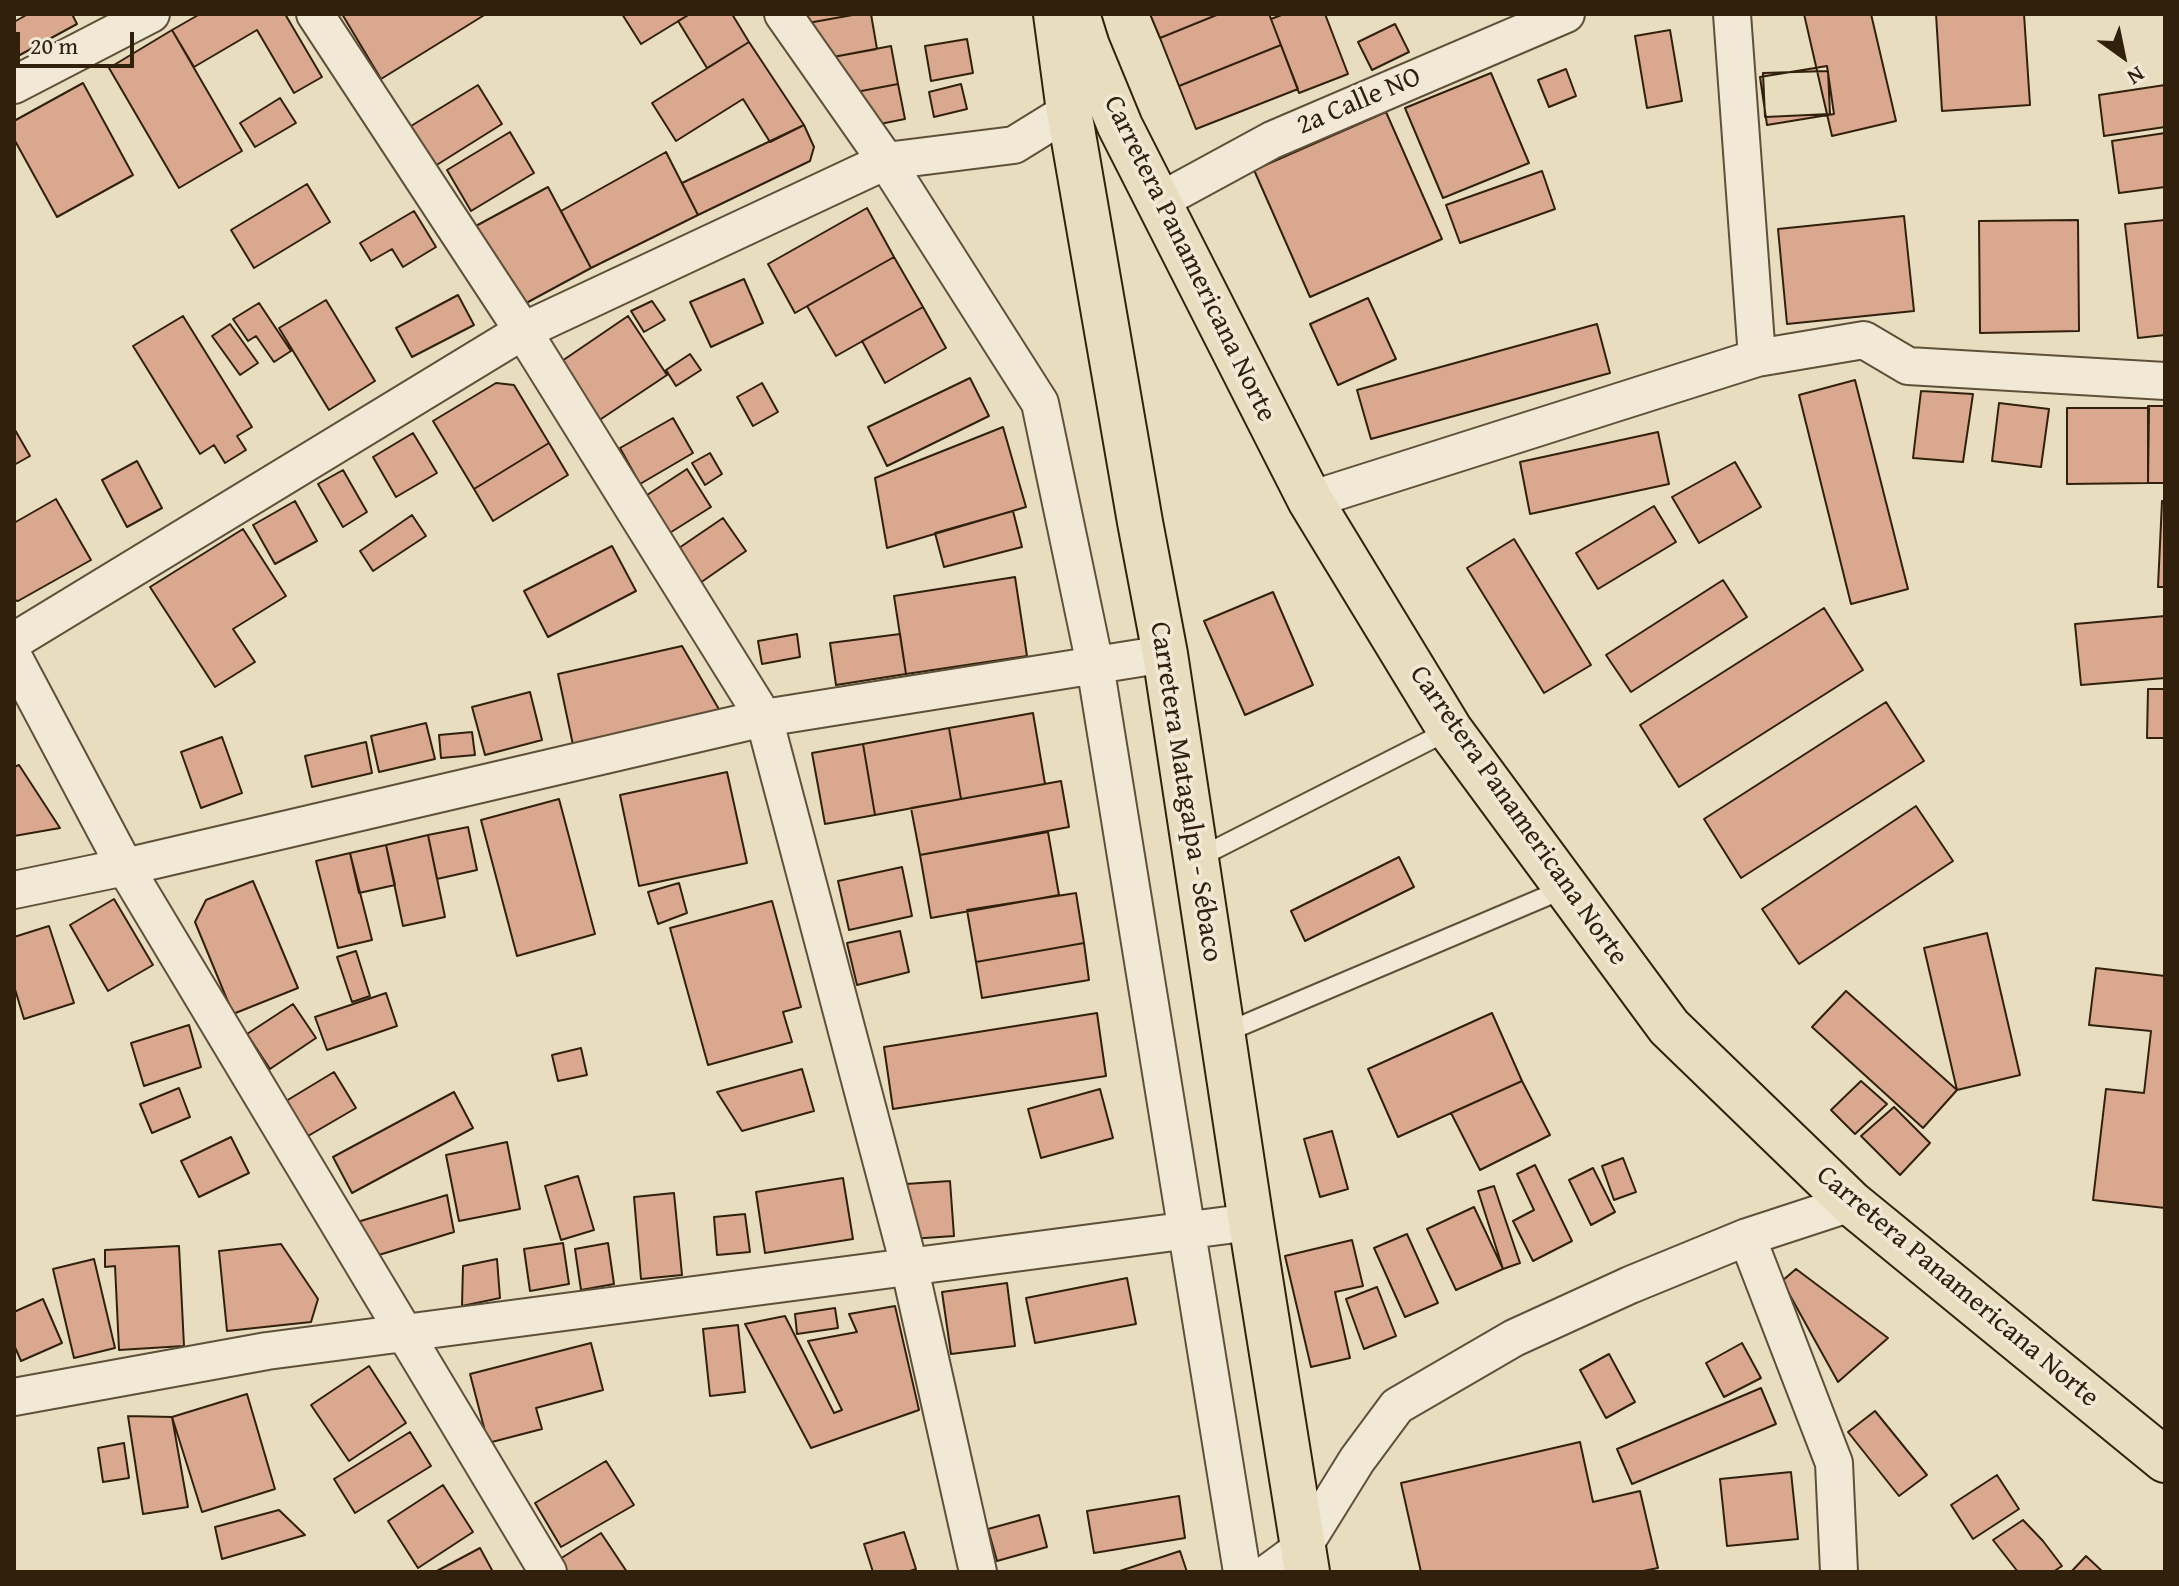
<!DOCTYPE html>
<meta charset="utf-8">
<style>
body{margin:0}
#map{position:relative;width:2179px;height:1586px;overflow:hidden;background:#e9ddc0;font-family:"Gentium Book Plus",serif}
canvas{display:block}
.frame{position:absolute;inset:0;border:16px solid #31210c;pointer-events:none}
.north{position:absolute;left:2083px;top:16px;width:80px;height:80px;-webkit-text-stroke:6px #f1e9d6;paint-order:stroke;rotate:147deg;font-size:22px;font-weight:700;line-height:32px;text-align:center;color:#31210c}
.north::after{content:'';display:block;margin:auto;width:28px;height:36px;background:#31210c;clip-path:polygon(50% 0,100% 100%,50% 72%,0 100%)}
.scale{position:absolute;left:16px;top:32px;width:118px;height:36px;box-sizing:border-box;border:4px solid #31210c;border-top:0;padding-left:10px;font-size:24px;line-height:28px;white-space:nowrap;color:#31210c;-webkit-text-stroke:6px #f1e9d6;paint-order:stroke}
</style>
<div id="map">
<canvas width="2179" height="1586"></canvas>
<div class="frame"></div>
<div class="north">N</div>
<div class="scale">20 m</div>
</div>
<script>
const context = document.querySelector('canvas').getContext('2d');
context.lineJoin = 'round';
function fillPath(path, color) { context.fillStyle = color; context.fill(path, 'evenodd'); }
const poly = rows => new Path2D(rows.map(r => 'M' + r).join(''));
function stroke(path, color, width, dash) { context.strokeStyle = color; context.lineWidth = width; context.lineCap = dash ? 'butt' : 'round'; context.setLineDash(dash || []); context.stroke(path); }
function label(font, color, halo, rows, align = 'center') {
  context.font = font + ' "Gentium Book Plus",serif'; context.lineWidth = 7; context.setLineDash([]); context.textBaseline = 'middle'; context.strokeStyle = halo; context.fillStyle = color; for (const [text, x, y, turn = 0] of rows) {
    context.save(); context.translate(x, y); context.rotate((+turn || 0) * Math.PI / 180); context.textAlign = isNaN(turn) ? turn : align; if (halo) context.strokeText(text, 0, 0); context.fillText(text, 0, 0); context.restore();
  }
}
const building = poly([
 [28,14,72,14,77,24,18,56,14,48,14,22,28,14],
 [200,14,285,14,322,77,294,93,257,30,194,67,172,30,200,14],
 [342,14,486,14,381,79,342,14],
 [622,14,690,14,641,44,622,14],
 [690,14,732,14,749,42,707,68,678,21,690,14],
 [800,14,858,14,808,23,800,14],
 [858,14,871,14,877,49,833,57,808,23,858,14],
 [1150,14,1219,14,1160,38,1150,14],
 [1219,14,1269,14,1281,45,1179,86,1160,38,1219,14],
 [1284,14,1325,14,1348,74,1299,93,1271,19,1284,14],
 [1804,14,1871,14,1896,121,1832,136,1804,14],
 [1936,14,2024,14,2030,105,1942,111,1936,14],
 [1395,24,1409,52,1372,70,1358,42,1395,24],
 [172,30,242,151,179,188,109,68,172,30],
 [1670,30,1682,101,1647,108,1635,36,1670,30],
 [967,39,973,73,931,81,925,46,967,39],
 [749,42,804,125,770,142,743,99,676,141,652,103,749,42],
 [1281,45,1298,89,1196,129,1179,86,1281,45],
 [891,46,898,84,856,92,833,57,891,46],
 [1827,66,1834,114,1767,125,1760,77,1827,66],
 [1566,69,1576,96,1549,107,1538,80,1566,69],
 [1828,71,1830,114,1765,117,1763,73,1828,71],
 [1491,73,1529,163,1443,198,1405,108,1491,73],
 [83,83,133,175,57,217,14,139,14,121,83,83],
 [898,84,905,119,875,125,856,92,898,84],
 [961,84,967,109,934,117,929,92,961,84],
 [478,85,502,124,435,166,411,126,478,85],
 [2165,85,2165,127,2104,136,2099,95,2165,85],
 [280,98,296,123,255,147,240,123,280,98],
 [1386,112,1442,239,1310,297,1254,170,1386,112],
 [804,125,814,147,810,161,698,215,682,183,804,125],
 [510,132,534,173,471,211,447,170,510,132],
 [2165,133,2165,187,2119,193,2112,141,2165,133],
 [666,152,698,215,591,268,561,211,666,152],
 [1542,171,1555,209,1460,243,1446,205,1542,171],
 [307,184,330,222,254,268,231,230,307,184],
 [548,187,591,268,517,308,474,227,548,187],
 [867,208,894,257,795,313,768,264,867,208],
 [414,211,436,247,403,267,392,249,371,261,360,243,414,211],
 [1904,216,1914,311,1787,324,1778,229,1904,216],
 [2078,220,2079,331,1980,333,1979,221,2078,220],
 [2165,220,2165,335,2138,338,2125,224,2165,220],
 [894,257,923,307,836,356,807,306,894,257],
 [744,279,763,323,711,347,690,302,744,279],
 [458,295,474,325,412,357,396,328,458,295],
 [1368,298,1396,359,1338,385,1310,324,1368,298],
 [326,300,375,381,329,410,279,328,326,300],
 [652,301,665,320,644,332,631,311,652,301],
 [259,303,291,351,274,362,256,336,248,341,233,319,259,303],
 [923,307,946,348,885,383,862,341,923,307],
 [183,316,252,427,237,436,246,450,225,463,214,445,200,454,133,346,183,316],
 [628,316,667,375,598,421,559,363,628,316],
 [230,324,258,363,240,375,212,336,230,324],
 [1597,324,1610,373,1371,439,1357,390,1597,324],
 [690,354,701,370,676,386,666,370,690,354],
 [970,378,989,416,887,466,868,427,970,378],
 [1855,380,1908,589,1851,604,1799,395,1855,380],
 [496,383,514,385,549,443,474,489,433,421,496,383],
 [762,383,778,412,753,426,737,397,762,383],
 [1921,391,1973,394,1963,462,1913,458,1921,391],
 [1999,403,2049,409,2041,467,1992,461,1999,403],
 [2148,406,2165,406,2165,483,2148,483,2148,406],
 [2067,408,2149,408,2148,483,2067,484,2067,408],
 [673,418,693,453,640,484,620,448,673,418],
 [1003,427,1026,507,887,548,875,478,1003,427],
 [15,430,30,456,14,465,14,431,15,430],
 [1658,432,1669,484,1530,514,1520,462,1658,432],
 [413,433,437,473,396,497,373,457,413,433],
 [549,443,568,475,493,521,474,489,549,443],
 [710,453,722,474,705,485,692,463,710,453],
 [137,461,162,508,127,527,102,480,137,461],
 [1735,462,1761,507,1699,543,1672,497,1735,462],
 [687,469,711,507,668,534,644,497,687,469],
 [343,470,367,512,343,527,318,484,343,470],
 [56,499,91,560,18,601,14,600,14,523,56,499],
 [295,501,317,541,275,564,253,525,295,501],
 [2162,501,2165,501,2165,587,2158,587,2162,501],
 [1654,506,1676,542,1598,589,1576,553,1654,506],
 [1013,511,1022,547,944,567,935,533,1013,511],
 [412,515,426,536,373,571,360,551,412,515],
 [723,518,746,551,700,583,676,550,723,518],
 [243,529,286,596,233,629,255,662,215,687,150,587,243,529],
 [1514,539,1591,665,1544,693,1467,568,1514,539],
 [612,546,636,591,548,637,524,591,612,546],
 [1015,577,1027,656,906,674,894,596,1015,577],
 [1723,580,1747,617,1631,692,1606,655,1723,580],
 [1273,592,1313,685,1245,715,1204,621,1273,592],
 [1824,608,1863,670,1679,787,1640,725,1824,608],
 [2165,616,2165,678,2081,685,2075,624,2165,616],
 [797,634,800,657,762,664,758,641,797,634],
 [900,634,906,674,836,685,830,643,900,634],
 [682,646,720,711,573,745,558,674,682,646],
 [2148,689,2165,689,2165,738,2147,738,2148,689],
 [530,692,542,740,485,755,472,707,530,692],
 [1886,702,1924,761,1741,878,1704,819,1886,702],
 [1033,713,1045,784,961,799,949,728,1033,713],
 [426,723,435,759,379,772,371,736,426,723],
 [949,728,961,799,875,815,863,744,949,728],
 [472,732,475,755,441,758,439,735,472,732],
 [222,737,242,793,201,808,181,752,222,737],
 [366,742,372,773,312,787,305,756,366,742],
 [863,744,875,815,825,824,812,753,863,744],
 [19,765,60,828,14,836,14,767,19,765],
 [727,772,747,863,639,886,620,795,727,772],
 [1061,781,1069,827,920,855,911,808,1061,781],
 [559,799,595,934,517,956,481,820,559,799],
 [1916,806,1953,861,1799,964,1762,909,1916,806],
 [468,827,477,870,437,879,428,835,468,827],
 [1048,832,1059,895,931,918,920,855,1048,832],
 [428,835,445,917,403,926,386,845,428,835],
 [386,845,395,885,359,893,350,853,386,845],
 [350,853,372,940,338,948,316,861,350,853],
 [1399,857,1414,887,1305,941,1291,911,1399,857],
 [902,867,912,916,849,930,838,881,902,867],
 [253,881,298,988,233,1014,195,922,206,900,253,881],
 [679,883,687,913,658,924,648,892,679,883],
 [1076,893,1084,943,976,962,967,910,1076,893],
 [114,899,153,965,108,991,70,925,114,899],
 [772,901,801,1007,783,1012,792,1042,708,1065,670,928,772,901],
 [49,926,74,1003,24,1019,14,986,14,937,49,926],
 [900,931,909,972,857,985,847,943,900,931],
 [1987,933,2020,1075,1957,1090,1924,948,1987,933],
 [1084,943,1089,980,982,998,976,962,1084,943],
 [356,951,370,996,352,1002,337,957,356,951],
 [2096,968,2165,976,2165,1208,2093,1200,2106,1089,2144,1093,2151,1031,2089,1025,2096,968],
 [1846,991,1957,1090,1923,1128,1812,1027,1846,991],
 [386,993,397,1026,327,1050,315,1017,386,993],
 [293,1004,316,1038,270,1069,247,1034,293,1004],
 [1097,1013,1106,1076,893,1109,884,1047,1097,1013],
 [1492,1013,1522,1081,1398,1137,1368,1069,1492,1013],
 [189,1025,201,1067,144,1086,131,1043,189,1025],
 [581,1048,587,1075,558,1081,552,1055,581,1048],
 [802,1069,814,1111,742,1131,717,1092,802,1069],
 [334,1072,356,1108,308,1136,286,1101,334,1072],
 [1522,1081,1550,1135,1480,1170,1451,1113,1522,1081],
 [1861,1081,1887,1104,1855,1134,1831,1110,1861,1081],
 [179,1088,190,1117,152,1133,140,1104,179,1088],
 [1100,1089,1113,1138,1041,1158,1028,1109,1100,1089],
 [454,1092,473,1128,352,1193,333,1157,454,1092],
 [1894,1107,1930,1143,1900,1175,1861,1136,1894,1107],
 [1332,1131,1348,1189,1320,1197,1304,1139,1332,1131],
 [231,1137,249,1173,199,1197,181,1161,231,1137],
 [507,1142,520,1209,459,1221,446,1155,507,1142],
 [1623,1158,1636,1192,1614,1200,1602,1166,1623,1158],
 [1535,1165,1572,1241,1533,1261,1513,1221,1534,1210,1517,1174,1535,1165],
 [1593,1168,1615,1212,1591,1225,1569,1180,1593,1168],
 [578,1176,594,1230,561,1240,545,1186,578,1176],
 [843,1178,853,1239,765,1253,756,1192,843,1178],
 [950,1181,954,1236,910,1239,906,1184,950,1181],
 [1494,1186,1520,1263,1503,1269,1478,1191,1494,1186],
 [674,1193,682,1275,641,1279,634,1197,674,1193],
 [447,1195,454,1232,369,1258,354,1223,447,1195],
 [1474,1207,1503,1269,1456,1290,1427,1229,1474,1207],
 [745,1214,750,1252,717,1255,714,1217,745,1214],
 [1407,1234,1438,1303,1405,1317,1374,1248,1407,1234],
 [1352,1240,1363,1286,1335,1292,1350,1358,1311,1367,1285,1256,1352,1240],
 [563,1243,569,1284,530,1291,524,1249,563,1243],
 [608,1243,614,1284,581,1290,575,1249,608,1243],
 [281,1244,318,1299,311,1322,227,1331,219,1251,281,1244],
 [179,1246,184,1346,119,1350,115,1266,105,1267,105,1250,179,1246],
 [94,1259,115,1348,74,1358,53,1269,94,1259],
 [497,1259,500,1298,462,1306,463,1266,497,1259],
 [1796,1269,1888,1338,1838,1382,1782,1281,1796,1269],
 [1127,1278,1136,1324,1035,1343,1026,1298,1127,1278],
 [1007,1283,1015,1346,951,1354,942,1292,1007,1283],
 [1377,1287,1396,1336,1364,1349,1346,1299,1377,1287],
 [43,1299,62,1343,21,1361,14,1345,14,1312,43,1299],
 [895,1306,919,1410,811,1448,745,1324,785,1316,834,1413,842,1410,808,1341,857,1332,849,1314,895,1306],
 [835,1308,838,1328,797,1334,795,1314,835,1308],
 [738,1325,745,1392,710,1396,703,1329,738,1325],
 [591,1343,603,1390,536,1408,542,1429,488,1443,470,1374,591,1343],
 [1742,1343,1761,1378,1724,1397,1706,1363,1742,1343],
 [1609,1354,1635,1402,1606,1418,1580,1370,1609,1354],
 [369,1366,406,1423,349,1461,311,1405,369,1366],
 [1761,1388,1776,1424,1632,1484,1617,1449,1761,1388],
 [247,1394,275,1489,202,1512,172,1417,247,1394],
 [1875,1411,1927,1475,1899,1496,1848,1432,1875,1411],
 [128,1416,172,1417,188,1507,143,1514,128,1416],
 [410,1432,431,1466,355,1513,334,1479,410,1432],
 [1580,1442,1593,1502,1640,1491,1658,1568,1638,1572,1421,1572,1401,1483,1580,1442],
 [124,1443,129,1478,103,1482,98,1448,124,1443],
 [606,1461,634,1505,561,1547,535,1503,606,1461],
 [1791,1472,1798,1539,1727,1546,1720,1479,1791,1472],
 [1997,1475,2019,1509,1973,1539,1951,1505,1997,1475],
 [443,1485,473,1532,418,1568,388,1521,443,1485],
 [1179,1496,1185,1538,1094,1553,1087,1511,1179,1496],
 [279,1510,305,1535,222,1559,215,1527,279,1510],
 [1039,1515,1047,1547,997,1561,988,1529,1039,1515],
 [2023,1520,2043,1541,2062,1566,2053,1572,2018,1572,1993,1540,2023,1520],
 [904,1532,916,1569,907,1572,873,1572,864,1544,904,1532],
 [601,1533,627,1572,557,1572,552,1564,601,1533],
 [480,1548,493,1572,435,1572,480,1548],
 [1180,1551,1187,1572,1117,1572,1180,1551],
 [2086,1556,2103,1572,2071,1572,2086,1556]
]);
const lane = poly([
 [1196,859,1450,730],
 [1222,1034,1566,888]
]);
const street = poly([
 [315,14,523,331,764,718,909,1265,978,1572],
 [783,14,886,161,1040,403,1095,665,1242,1572],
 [1732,14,1757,358],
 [14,85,151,14],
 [1158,202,1272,140,1566,14],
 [1310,500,1757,358,1864,340,1908,366,2165,381],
 [14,641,523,331,886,161,1014,145,1069,111],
 [14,658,125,867,548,1572],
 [14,890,125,867,764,718,1165,654],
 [1747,1237,1834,1463,1839,1572],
 [14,1397,267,1351,1251,1222],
 [1269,1572,1303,1547,1357,1460,1397,1406,1514,1338,1630,1285,1747,1237,1851,1203]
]);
const primary = poly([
 [1056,14,1069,111,1140,522,1165,654,1251,1222,1307,1572]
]);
const highway = poly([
 [1077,14,1087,46,1120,126,1310,500,1450,730,1669,1027,1851,1203,2165,1460]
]);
const streetNames = [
 ["2a Calle NO",1359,102,-23],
 ["Carretera Panamericana Norte",1189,259,64],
 ["Carretera Matagalpa - Sébaco",1185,792,81],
 ["Carretera Panamericana Norte",1518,816,55],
 ["Carretera Panamericana Norte",1957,1287,40]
];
fillPath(building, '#d9a88f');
stroke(building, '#31210c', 2);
stroke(lane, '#5f5039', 22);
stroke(street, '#5f5039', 40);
stroke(primary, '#31210c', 48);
stroke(highway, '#31210c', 48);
stroke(lane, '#f1e9d6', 18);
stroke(street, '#f1e9d6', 36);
stroke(primary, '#e9ddc0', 44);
stroke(highway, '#e9ddc0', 44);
label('28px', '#31210c', '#f1e9d6', streetNames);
</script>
